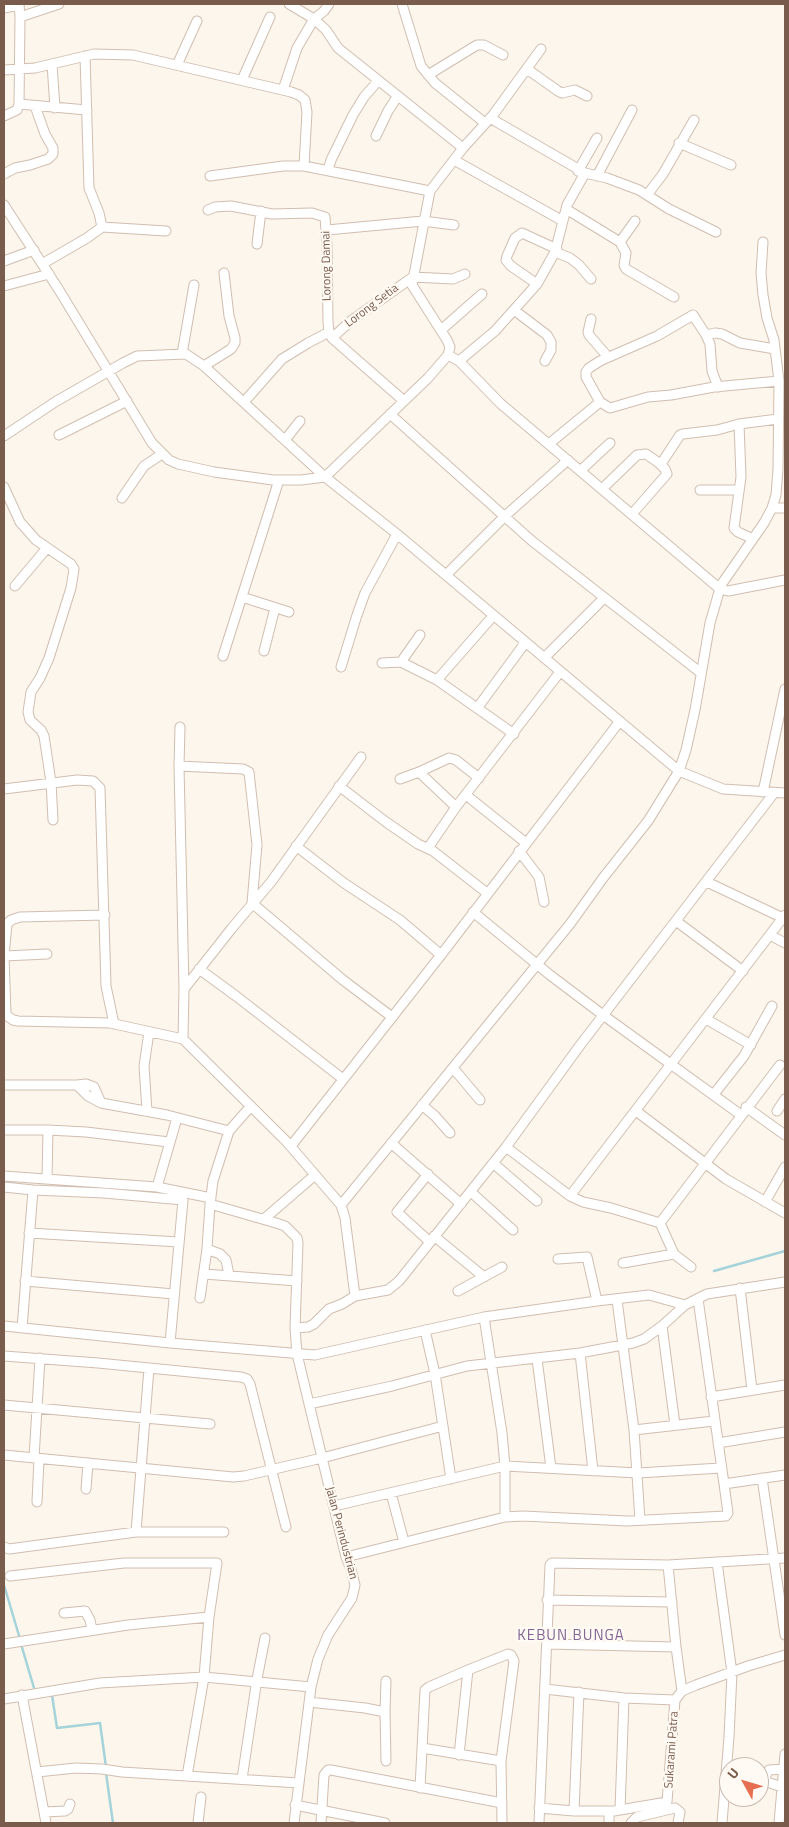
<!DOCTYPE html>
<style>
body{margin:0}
#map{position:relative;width:789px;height:1827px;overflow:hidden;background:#fdf6ec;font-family:"Titillium Web",sans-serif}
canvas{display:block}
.frame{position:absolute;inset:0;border:5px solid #7a5c4d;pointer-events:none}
.north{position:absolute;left:719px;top:1757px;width:50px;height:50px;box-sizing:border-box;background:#fffaf3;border:1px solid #cabbb1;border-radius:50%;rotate:309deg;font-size:14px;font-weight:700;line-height:20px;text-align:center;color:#7a5c4d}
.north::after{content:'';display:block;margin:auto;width:18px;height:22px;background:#e76f51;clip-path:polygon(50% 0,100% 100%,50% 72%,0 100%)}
</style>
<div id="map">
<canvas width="789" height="1827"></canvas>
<div class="frame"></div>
<div class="north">U</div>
</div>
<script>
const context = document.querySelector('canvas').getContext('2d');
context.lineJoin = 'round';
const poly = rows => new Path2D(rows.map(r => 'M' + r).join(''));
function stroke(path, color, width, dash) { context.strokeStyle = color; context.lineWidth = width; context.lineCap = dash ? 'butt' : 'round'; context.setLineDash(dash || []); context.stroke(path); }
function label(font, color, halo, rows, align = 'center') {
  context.font = font + ' "Titillium Web",sans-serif'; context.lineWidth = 4.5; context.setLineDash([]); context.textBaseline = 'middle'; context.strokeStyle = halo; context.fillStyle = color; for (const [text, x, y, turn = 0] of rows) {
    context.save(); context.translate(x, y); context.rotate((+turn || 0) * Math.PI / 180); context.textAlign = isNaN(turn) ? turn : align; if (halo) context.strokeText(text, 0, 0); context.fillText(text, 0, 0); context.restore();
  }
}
const stream = poly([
 [714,1271,785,1251],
 [4,1585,20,1639],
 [21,1644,34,1688],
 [52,1695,57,1728,100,1723,106,1767],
 [106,1773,113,1823]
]);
const street = poly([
 [289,4,314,19,326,30,338,48,463,148],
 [402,4,421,66,435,83,485,123],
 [4,8,19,5],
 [20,17,59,4],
 [52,64,55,108],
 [177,65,197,21],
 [527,69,558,91,562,93,575,90,587,96],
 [4,70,35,68,94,54,133,55,291,92,299,95,305,100,307,112,304,166],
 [428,75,477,45,484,45,503,55],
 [242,80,270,17],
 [283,90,297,48,314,19,324,11,329,4],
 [19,104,87,110],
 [4,116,17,110,19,104,20,17,19,4],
 [490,118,585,173],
 [376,136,388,111,397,97],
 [679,143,731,165],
 [454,160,563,221],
 [328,170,331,160,353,115,364,97,378,81],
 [578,171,597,138],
 [4,174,15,168,30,165,48,159,53,154,53,148,45,134,35,106],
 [210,176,283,166,304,166,430,191],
 [597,176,632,110],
 [647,195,663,174,694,120],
 [4,205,59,290,152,443,169,460,178,464,214,472,273,480,301,480,325,477,397,534,679,771,723,789,785,793],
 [566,209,620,242,626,253,624,265,626,269,674,297],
 [208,210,215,207,231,206,272,214,312,213,325,217,327,246,328,322,329,332,332,338,404,401],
 [102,227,166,231],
 [327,230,423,221,454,225],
 [620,242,635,221],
 [257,244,261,211],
 [555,252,570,258,579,265,591,279],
 [4,261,34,250],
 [42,264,87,238,102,227,99,213,89,188,85,56],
 [537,284,511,266,506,260,507,256,515,238,522,233,557,249],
 [4,286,49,274],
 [514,310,547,335,551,342,551,350,545,361],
 [591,319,588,332,589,335,608,357],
 [441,330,482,294],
 [706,335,715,333,722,334,740,343,775,349],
 [332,338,352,320,413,277,453,279,465,274],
 [182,354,194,285],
 [448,355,459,361,501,404,720,589,728,591,785,580],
 [459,361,495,331,537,284,555,252,567,205,585,173,607,178,639,190,669,209,716,232],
 [204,366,231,349,235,343,235,338,229,316,224,273],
 [244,402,282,359,308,343,329,332],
 [600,402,610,408,648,397,671,395,714,387,779,381],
 [390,414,532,541,701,673],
 [739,424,741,477,734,528,738,532,753,539],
 [59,435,127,401],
 [4,436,55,402,123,363,137,356,186,354,204,366,325,477,428,378,448,355,450,347,447,340,412,285,430,191,463,148,493,115,541,49],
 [285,440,300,421],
 [550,443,600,402,586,377,586,372,589,368,600,361,657,336,693,315,706,335,710,344,712,371,718,387],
 [661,464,680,435,683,434,717,430,739,424,778,419],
 [580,471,610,443],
 [4,487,20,522,36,540,71,564,74,569,71,588,49,658,40,678,31,692,28,712,30,720,41,730,44,736,51,782,53,820],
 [602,489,637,455,646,454,659,463,665,469,667,474,632,514],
 [700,490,739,490],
 [122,498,144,466,162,454],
 [772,508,785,508],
 [446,575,505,516,568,460],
 [15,586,47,548],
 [242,597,289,612],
 [264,651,275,608],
 [223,656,279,480],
 [544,658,604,598],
 [401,662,420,635],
 [382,663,401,662,437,680,514,734],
 [341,667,357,615,365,593,397,534],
 [437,680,493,616],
 [478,707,525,643],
 [180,727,179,766,184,989,183,1039],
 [179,766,243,769,249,772,257,845,252,903,343,980,392,1017],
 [419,772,456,807],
 [400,779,419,772,449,758,456,760,479,778],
 [339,786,386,822,418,844,433,851,487,893],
 [4,789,77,780,93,781,100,788,106,986,114,1024],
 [763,792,785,689],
 [466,795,526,843],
 [296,846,344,883,400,920,441,955],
 [428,848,456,807,560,672],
 [519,851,539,877,544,902],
 [707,882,783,918],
 [473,912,550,975,603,1015,741,1115],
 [105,915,20,917,11,920,7,924,4,956,6,1015,13,1020,18,1021,110,1023,183,1039,286,1141,341,1205,345,1218,355,1296],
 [676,921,743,971],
 [770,935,785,943],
 [4,956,47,954],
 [199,969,236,996,343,1079],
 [184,989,232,928,271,882,361,757],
 [706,1019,751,1045],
 [453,1068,480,1100],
 [4,1085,77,1085,88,1096,101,1103,167,1115,229,1131],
 [77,1085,86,1084,94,1087,101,1103],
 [714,1094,744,1056,772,1006],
 [422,1105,435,1116,450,1133],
 [251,1106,229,1131,213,1181,210,1204,276,1223,285,1226,297,1238,298,1243,295,1328,297,1354,346,1557,351,1569,355,1585,352,1598,328,1635,318,1659,311,1687,294,1823],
 [746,1107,785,1135],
 [147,1111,144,1066,149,1032],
 [636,1111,726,1179,785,1213],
 [777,1111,785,1099],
 [4,1130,48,1130],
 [391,1143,461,1204],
 [291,1146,441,955,620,721],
 [506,1147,570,1196,583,1202,611,1208,660,1223,780,1065],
 [493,1163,537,1201],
 [428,1174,397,1212,430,1242],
 [4,1176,157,1187,177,1118],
 [47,1179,48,1130,86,1132,169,1142],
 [4,1187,33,1190,104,1193,183,1200],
 [157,1187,211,1198],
 [471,1192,513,1230],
 [570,1196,785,915],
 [765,1202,785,1167],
 [341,1205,570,924,603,878,648,821,679,771,686,750,695,710,710,623,721,585,764,523,772,508,776,495,778,469,779,381,774,340,767,318,763,295,761,273,763,242],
 [264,1219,315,1175],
 [660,1223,674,1254,691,1267],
 [29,1233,179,1242],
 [434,1236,484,1277],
 [207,1249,220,1254,226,1260,229,1275],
 [558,1259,587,1257,597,1301],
 [623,1263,674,1254],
 [204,1274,297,1281],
 [25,1281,174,1294],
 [740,1288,752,1390],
 [458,1291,502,1267],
 [200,1298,207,1249,210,1204],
 [617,1300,634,1430,640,1520],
 [484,1317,502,1433,505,1466,505,1517],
 [4,1326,170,1343,315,1355,484,1317,597,1301,649,1295,685,1305],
 [662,1326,675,1425],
 [22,1328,33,1190],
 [295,1328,308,1327,314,1324,329,1309,342,1304,355,1296,388,1290,399,1281,506,1147,581,1044,774,793],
 [425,1330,435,1374,451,1479],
 [170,1343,183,1200,181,1192],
 [580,1353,593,1471],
 [4,1356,98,1363,241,1377,247,1379,250,1384,286,1527],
 [537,1359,551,1468],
 [711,1397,785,1385],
 [309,1404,392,1386,467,1366,580,1353,633,1343,644,1339,662,1326,685,1305,707,1294,785,1282],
 [4,1405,210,1424],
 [634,1430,714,1421],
 [718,1443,785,1432],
 [4,1455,233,1477,244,1476,322,1458,443,1426],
 [34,1458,40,1358],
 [762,1478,785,1635],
 [724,1484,785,1475],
 [86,1489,88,1463],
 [391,1493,404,1542],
 [37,1502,39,1459],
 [334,1506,505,1466,638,1473,721,1468],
 [136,1532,149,1368],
 [4,1547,9,1549,136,1532,224,1532],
 [346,1557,505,1517,523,1516,627,1521,726,1516,728,1513,724,1484,698,1299],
 [717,1562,732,1673,729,1737,722,1823],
 [668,1565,676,1647,682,1691],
 [10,1576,124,1563,217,1563,209,1617,204,1677,187,1776],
 [547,1600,672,1602],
 [64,1613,85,1611,90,1620,92,1630],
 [4,1644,128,1625,209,1617],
 [547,1644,676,1647],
 [545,1689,624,1698,675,1700,682,1691,696,1685,748,1666,785,1655],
 [22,1695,46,1823],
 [4,1699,100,1683,204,1677,311,1687],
 [309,1702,365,1708,385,1712,386,1761],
 [385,1712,386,1681],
 [422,1748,501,1761],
 [459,1755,468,1670],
 [37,1772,76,1768,102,1769,122,1772,299,1783],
 [242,1779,257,1679,265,1638],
 [782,1787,767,1782,765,1776,769,1770,784,1769],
 [420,1788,425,1690,429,1687,468,1670,508,1654,511,1655,514,1661,501,1761,502,1823],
 [295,1805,385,1823],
 [539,1808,574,1811,614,1811,667,1802,675,1700],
 [620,1810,624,1698],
 [574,1811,579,1692],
 [609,1811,609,1823],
 [44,1812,65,1811,68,1809,70,1804],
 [198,1823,201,1797],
 [321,1823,324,1775,328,1770,331,1770,502,1803],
 [539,1823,550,1565,552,1563,668,1565,785,1558],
 [631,1823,637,1817,675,1808,680,1812,678,1823],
 [779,1823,785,1754]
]);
const streetNames = [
 ["Lorong Damai",327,266,-91],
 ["Lorong Setia",372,306,-37],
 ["Jalan Perindustrian",341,1533,75],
 ["Sukarami Patra",672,1750,-86]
];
const quarterNames = [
 ["KEBUN BUNGA",571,1636]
];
stroke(stream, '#a5d3da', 2.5);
stroke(street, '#d1beb0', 11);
stroke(street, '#fff', 9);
label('12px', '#7a5c4d', '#fffaf3', streetNames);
context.letterSpacing = '1px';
label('15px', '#846695', '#fffaf3', quarterNames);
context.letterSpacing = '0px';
</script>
